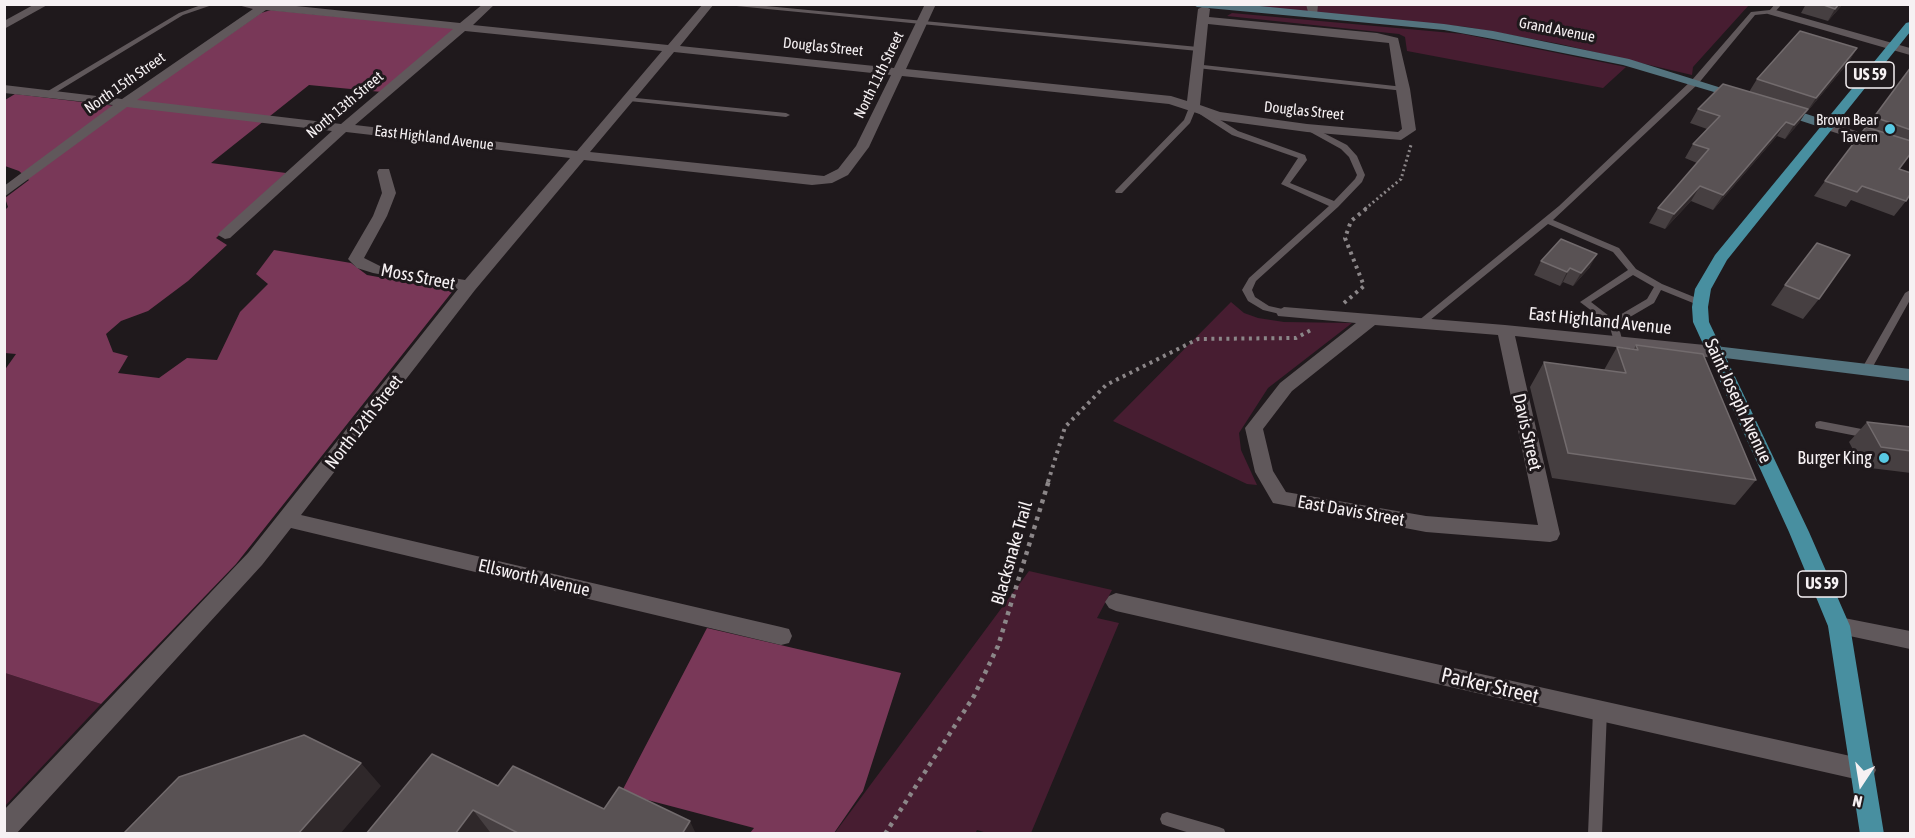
<!DOCTYPE html>
<style>
body{margin:0}
#map{position:relative;width:1915px;height:838px;overflow:hidden;background:#1f191c;font-family:"Asap Condensed",sans-serif}
canvas{display:block}
.frame{position:absolute;inset:0;border:6px solid #f6f1f3;pointer-events:none}
.north{position:absolute;left:1831px;top:754px;width:60px;height:60px;-webkit-text-stroke:4px #1f191c;paint-order:stroke;rotate:192deg;font-size:16px;font-weight:700;line-height:24px;text-align:center;color:#f6f1f3}
.north::after{content:'';display:block;margin:auto;width:21px;height:27px;background:#f6f1f3;clip-path:polygon(50% 0,100% 100%,50% 72%,0 100%)}
</style>
<div id="map">
<canvas width="1915" height="838"></canvas>
<div class="frame"></div>
<div class="north">N</div>
</div>
<script>
const context = document.querySelector('canvas').getContext('2d');
context.lineJoin = 'round';
function fillPath(path, color) { context.fillStyle = color; context.fill(path, 'evenodd'); }
const poly = rows => new Path2D(rows.map(r => 'M' + r).join(''));
function stroke(path, color, width, dash) { context.strokeStyle = color; context.lineWidth = width; context.lineCap = dash ? 'butt' : 'round'; context.setLineDash(dash || []); context.stroke(path); }
function label(font, color, halo, rows, align = 'center') {
  context.font = font + ' "Asap Condensed",sans-serif'; context.lineWidth = 6; context.setLineDash([]); context.textBaseline = 'middle'; context.strokeStyle = halo; context.fillStyle = color; for (const [text, x, y, turn = 0] of rows) {
    context.save(); context.translate(x, y); context.rotate((+turn || 0) * Math.PI / 180); context.textAlign = isNaN(turn) ? turn : align; if (halo) context.strokeText(text, 0, 0); context.fillText(text, 0, 0); context.restore();
  }
}
const green = poly([
 [1237,5,1749,5,1693,67,1692,75,1560,44,1467,27],
 [1232,13,1463,34,1626,67,1603,88,1407,51,1405,37,1399,34,1227,16],
 [1231,302,1244,313,1258,318,1284,322,1352,323,1268,388,1239,433,1241,450,1257,485,1247,484,1113,421],
 [1029,571,1112,590,1097,618,1119,623,1031,833,987,833,977,830,975,834,834,834],
 [5,673,101,704,5,806]
]);
const forest = poly([
 [271,10,453,28,455,30,382,92,309,85,211,163,286,173,216,238,227,245,188,281,148,311,121,321,106,334,113,352,128,356,118,373,159,378,187,358,217,360,240,312,268,284,256,274,274,250,351,263,367,275,445,289,452,292,236,564,101,704,5,673,4,371,16,354,5,353,4,211,8,207,5,198,29,180,19,171,5,166,5,100,15,94,124,107,261,13],
 [707,628,901,673,863,791,834,833,750,833,754,828,621,793]
]);
const pathFar2 = poly([
 [1365,209,1401,179,1411,145]
]);
const pathFar1 = poly([
 [1344,303,1364,286,1345,238,1351,221,1367,208],
 [1048,482,1065,427,1106,385,1198,339,1296,338,1313,329]
]);
const path = poly([
 [885,834,974,696,998,646,1049,480]
]);
const lane = poly([
 [204,4,215,4,183,15,50,96,43,94,179,13,204,4],
 [716,4,745,4,1198,47,1201,49,1198,51,716,4],
 [1775,4,1782,4,1774,13,1755,15,1698,84,1553,220,1619,248,1636,269,1662,284,1704,301,1706,303,1704,305,1698,305,1661,290,1654,303,1618,324,1623,343,1621,345,1615,345,1609,324,1580,302,1628,270,1613,252,1548,224,1424,325,1418,325,1416,323,1418,321,1559,206,1692,80,1751,12,1770,10,1775,4],
 [1633,275,1654,287,1647,299,1613,319,1591,302,1633,275],
 [1194,64,1404,87,1408,89,1404,91,1197,68,1194,68,1194,64],
 [626,97,786,113,790,115,786,117,629,101,626,101,626,97],
 [1190,105,1196,105,1238,131,1305,155,1307,160,1290,183,1334,201,1355,179,1357,175,1349,157,1341,149,1303,128,1307,126,1310,126,1347,145,1357,156,1365,175,1362,182,1338,207,1256,281,1252,290,1255,297,1269,306,1287,310,1289,312,1287,314,1284,315,1263,310,1248,301,1242,290,1249,278,1329,206,1281,184,1298,158,1232,135,1195,111,1190,123,1122,193,1116,193,1115,191,1184,120,1190,105],
 [1910,290,1910,300,1871,370,1866,373,1862,372,1861,370,1905,293,1910,290],
 [1820,421,1872,431,1877,435,1872,439,1816,428,1815,425,1816,422,1820,421],
 [1600,705,1605,707,1607,711,1602,834,1588,834,1593,711,1595,707,1600,705],
 [1167,812,1219,827,1224,829,1226,834,1193,834,1167,826,1162,824,1160,819,1162,814,1167,812]
]);
const street = poly([
 [35,4,49,4,4,29,4,21,35,4],
 [234,4,277,4,460,23,483,4,495,4,473,25,668,45,703,4,714,4,680,46,894,68,925,4,936,4,906,69,1171,96,1187,101,1198,9,1204,6,1210,9,1209,17,1377,33,1398,38,1410,89,1416,130,1401,140,1307,132,1218,120,1169,104,902,76,869,147,848,175,832,183,812,185,584,160,475,290,301,515,781,627,789,629,792,636,789,643,781,645,291,528,262,565,16,834,4,834,4,810,248,553,458,289,373,273,357,268,348,259,373,216,382,193,377,172,379,169,389,169,396,193,387,216,364,258,380,266,465,280,570,158,346,132,230,238,225,239,218,235,220,232,332,131,127,107,4,197,4,186,113,105,4,93,4,85,122,99,253,9,234,4],
 [266,10,453,29,341,124,137,100,266,10],
 [1208,24,1389,43,1402,129,1398,132,1307,124,1220,112,1200,105,1208,24],
 [465,31,662,51,577,151,355,125,465,31],
 [674,52,891,75,856,146,838,169,824,176,590,152,674,52],
 [1306,4,1318,4,1317,16,1309,16,1306,4],
 [1772,9,1910,48,1910,55,1768,14,1766,12,1772,9],
 [1829,122,1910,149,1910,157,1824,129,1824,123,1829,122],
 [1284,307,1505,325,1715,346,1723,352,1715,358,1515,336,1560,534,1557,540,1550,542,1426,532,1273,503,1255,472,1245,428,1280,383,1356,323,1278,316,1276,312,1284,307],
 [1375,325,1498,335,1538,525,1426,516,1286,492,1273,471,1263,429,1292,391,1375,325],
 [1116,593,1864,759,1872,762,1876,770,1872,778,1864,781,1116,611,1109,608,1105,602,1109,596,1116,593],
 [1839,617,1910,631,1910,649,1831,632,1828,626,1831,620,1839,617]
]);
const secondary = poly([
 [1192,4,1239,4,1444,24,1493,31,1629,59,1747,96,1741,100,1623,65,1493,39,1444,30,1197,7,1192,4],
 [1779,105,1834,123,1836,126,1829,130,1774,112,1773,109,1779,105],
 [1715,346,1910,369,1910,381,1709,356,1707,352,1715,346]
]);
const primary = poly([
 [1910,22,1910,32,1727,260,1711,289,1708,307,1709,322,1809,532,1850,626,1884,834,1860,834,1828,626,1789,532,1693,322,1692,307,1695,289,1715,255,1906,23,1910,22]
]);
const wall = poly([
 [1806,4,1843,4,1828,21,1801,13],
 [1857,48,1848,63,1806,113,1805,113,1799,123,1785,139,1777,136,1713,210,1691,201,1665,229,1649,223,1658,208,1697,163,1685,158,1693,144,1707,129,1690,123,1698,109,1749,92,1757,79],
 [1911,67,1911,153,1899,169,1906,201,1894,216,1851,200,1846,207,1814,196,1825,181,1867,128],
 [1541,261,1590,267,1573,286,1563,282,1560,286,1534,275],
 [1785,285,1819,299,1803,319,1771,305],
 [1636,345,1756,480,1735,505,1552,478,1530,387,1544,362,1604,370,1617,347,1634,349],
 [1867,422,1911,427,1911,473,1862,467,1849,442],
 [498,786,604,809,696,834,493,834,490,832,489,834,366,834]
]);
const shadedWall = poly([
 [1839,4,1843,4,1828,21,1835,9],
 [1857,48,1848,63,1806,113,1816,98],
 [1808,109,1799,123,1785,139,1794,125],
 [1786,122,1777,136,1713,210,1723,195],
 [1700,186,1691,201,1665,229,1674,214],
 [1597,254,1590,267,1573,286,1581,273],
 [1570,268,1563,282,1560,286,1567,272],
 [361,763,381,786,340,834,298,834],
 [473,810,490,832,489,834,455,834],
 [690,821,696,834,682,834]
]);
const building = poly([
 [1821,4,1839,4,1835,9,1821,4],
 [1800,31,1857,48,1816,98,1757,79,1800,31],
 [1911,67,1911,130,1874,117,1911,67],
 [1723,84,1808,109,1794,125,1786,122,1723,195,1700,186,1674,214,1658,208,1709,149,1693,144,1720,116,1698,109,1723,84],
 [1866,127,1911,141,1911,153,1899,169,1911,173,1911,193,1906,201,1862,186,1857,192,1825,181,1866,127],
 [1561,239,1597,254,1581,273,1570,268,1567,272,1541,261,1561,239],
 [1817,243,1850,255,1819,299,1785,285,1817,243],
 [1636,345,1703,354,1756,480,1568,453,1544,362,1626,373,1617,347,1638,350,1636,345],
 [1867,422,1911,427,1911,451,1881,447,1867,422],
 [304,735,361,763,298,834,123,834,179,777,304,735],
 [432,754,498,786,513,766,604,809,619,787,690,821,682,834,520,834,473,810,455,834,366,834,432,754]
]);
const markers = [
 [1890,129,6,"#58c9e3"],
 [1884,458,6,"#58c9e3"]
];
const farStreetnames = [
 ["Grand Avenue",1557,30,11],
 ["Douglas Street",823,47,6],
 ["North 11th Street",879,75,-64],
 ["North 15th Street",125,83,-35],
 ["North 13th Street",345,105,-40],
 ["Douglas Street",1304,111,6],
 ["East Highland Avenue",434,138,7]
];
const farPoinames = [
 ["Brown Bear",1878,120],
 ["Tavern",1878,137]
];
const shields = [
 [1870,75,48],
 [1822,584,48]
];
const shieldNames = [
 ["US 59",1870,75],
 ["US 59",1822,584]
];
const streetNames = [
 ["Moss Street",418,277,11],
 ["East Highland Avenue",1600,321,6],
 ["Saint Joseph Avenue",1738,401,65],
 ["North 12th Street",364,422,-52],
 ["Davis Street",1527,432,77],
 ["East Davis Street",1351,511,10],
 ["Blacksnake Trail",1012,553,-74],
 ["Ellsworth Avenue",534,578,13]
];
const poiNames = [
 ["Burger King",1872,458]
];
const nearStreetnames = [
 ["Parker Street",1490,686,13]
];
fillPath(green, '#471d31');
fillPath(forest, '#793858');
stroke(pathFar2, '#8b8688', 3, [2, 3]);
stroke(pathFar1, '#8b8688', 4, [3, 4.5]);
stroke(path, '#8b8688', 4.5, [4, 5]);
fillPath(lane, '#60585b');
fillPath(street, '#60585b');
fillPath(secondary, '#54737e');
fillPath(primary, '#488fa0');
fillPath(wall, '#463f41');
fillPath(shadedWall, '#2f282a');
fillPath(building, '#595254');
stroke(building, '#726b6d', 1.5);
for (const [x, y, r, color] of markers) { const dot = new Path2D(); dot.arc(x, y, r, 0, 2 * Math.PI); context.fillStyle = color; context.fill(dot); stroke(dot, '#1f191c', 2); }
label('15px', '#f6f1f3', '#1f191c', farStreetnames);
label('15px', '#f6f1f3', '#1f191c', farPoinames, 'right');
for (const [x, y, w] of shields) { const box = new Path2D(); box.roundRect(x - w / 2, y - 13, w, 26, 4.5); context.fillStyle = '#1f191c'; context.fill(box); stroke(box, '#f6f1f3', 1.5); }
label('bold 16px', '#f6f1f3', null, shieldNames);
label('18px', '#f6f1f3', '#1f191c', streetNames);
label('18px', '#f6f1f3', '#1f191c', poiNames, 'right');
label('21px', '#f6f1f3', '#1f191c', nearStreetnames);
</script>
